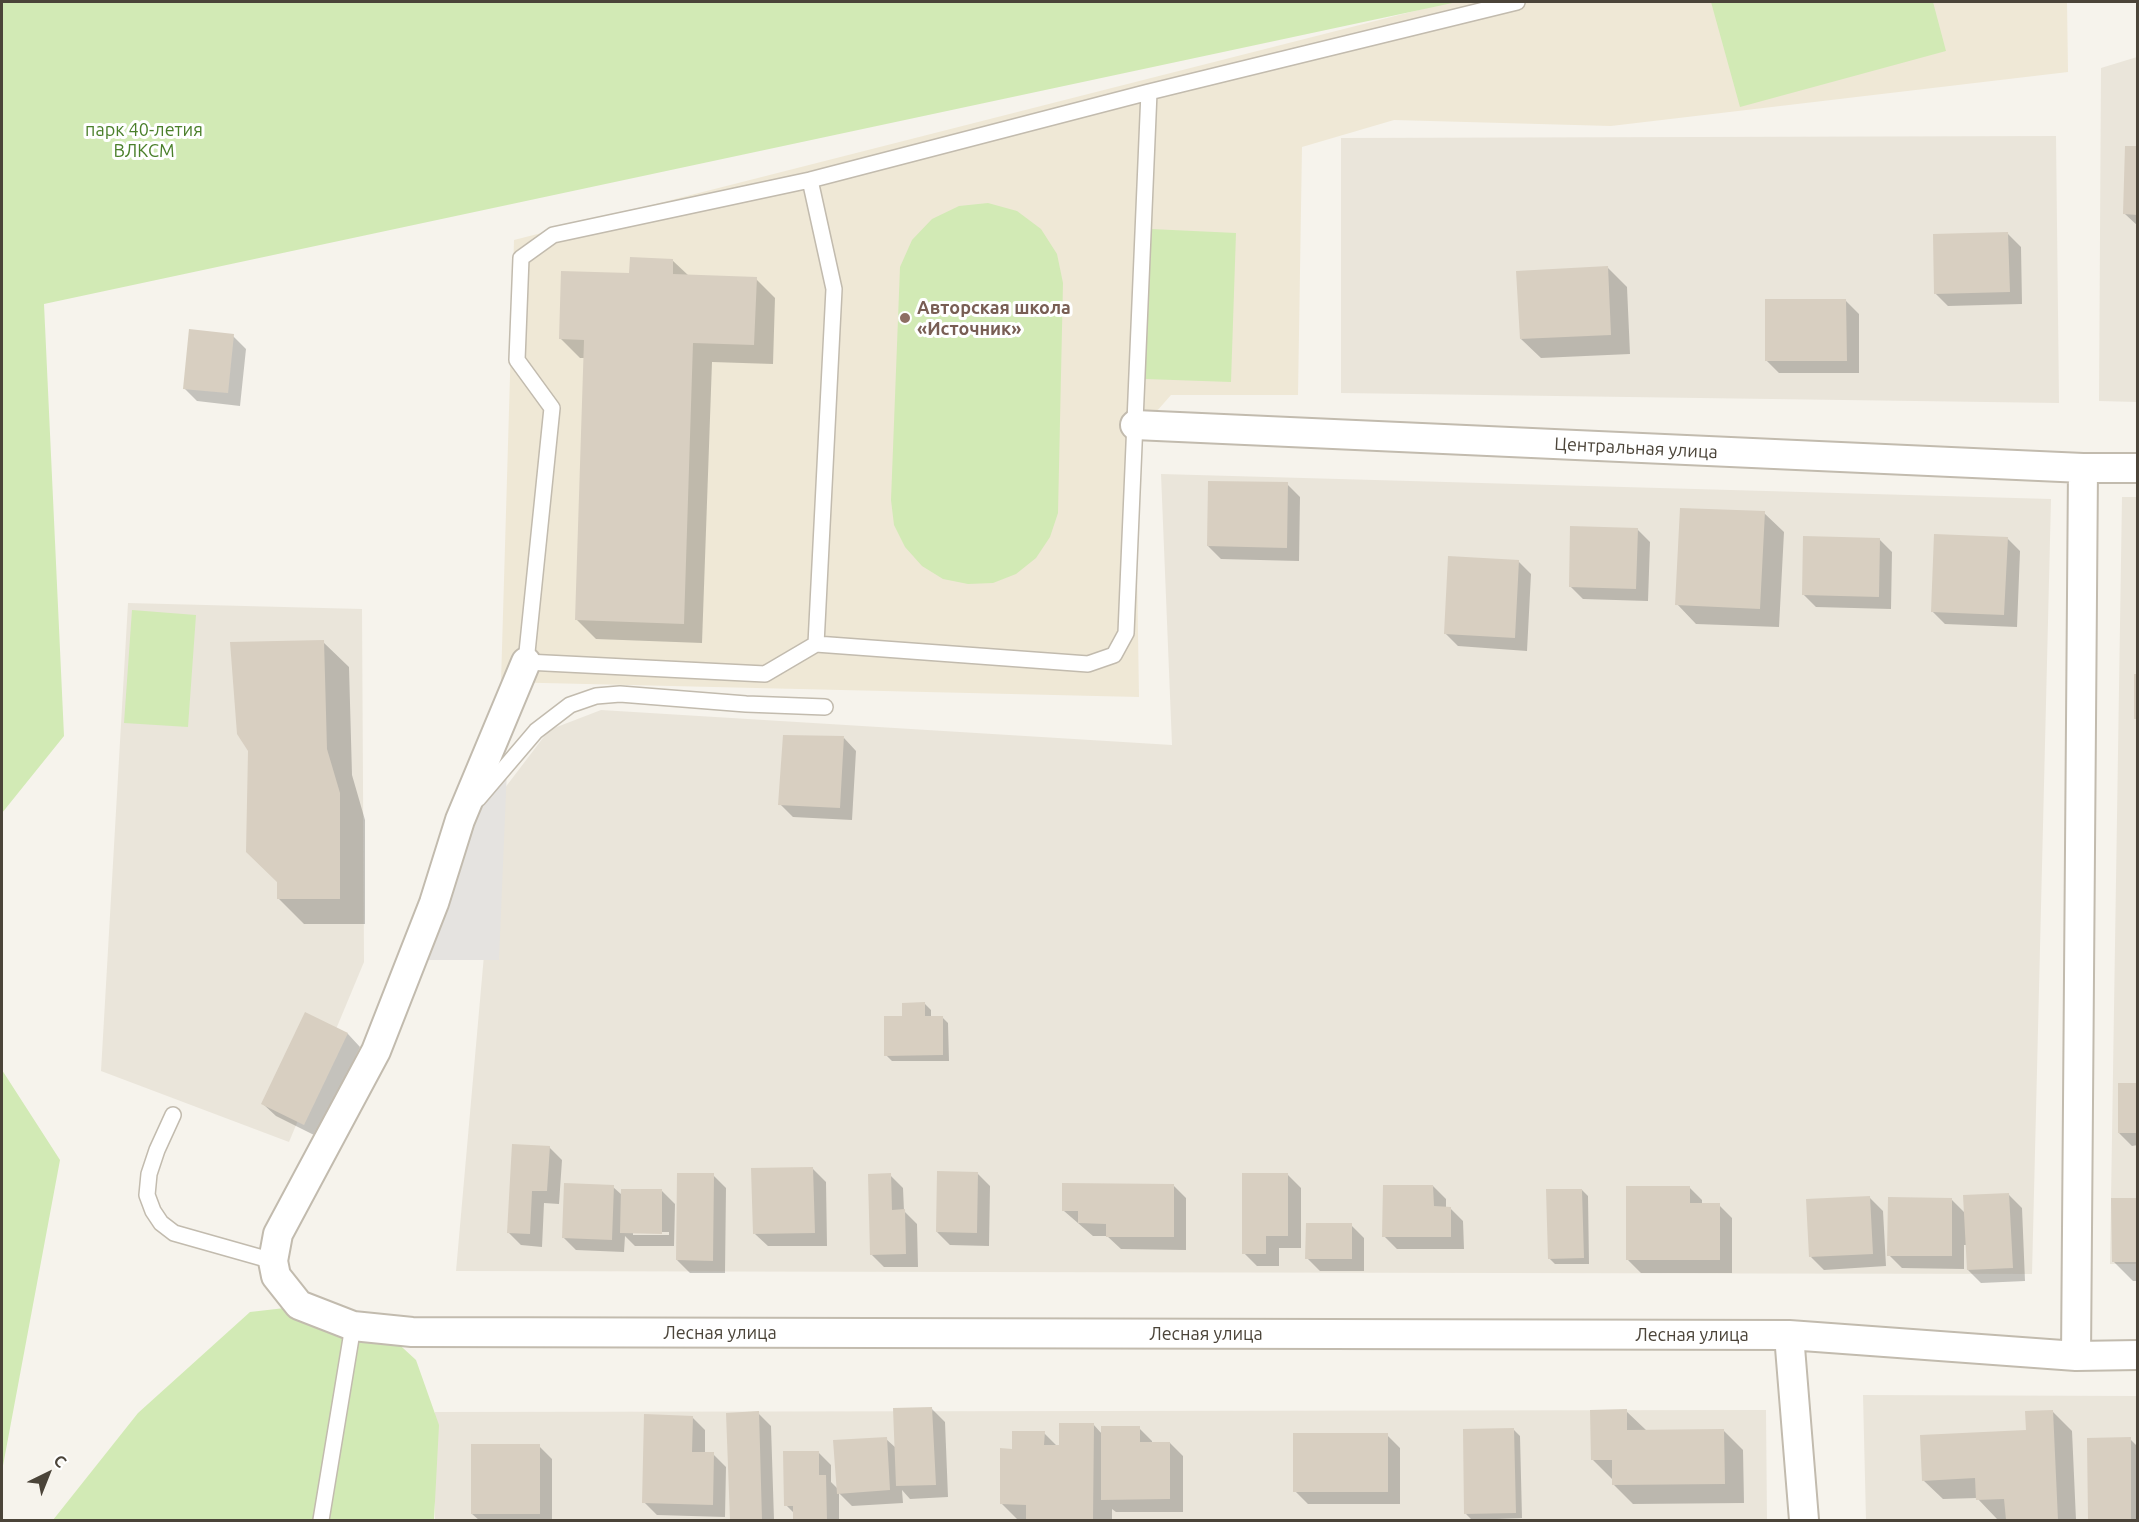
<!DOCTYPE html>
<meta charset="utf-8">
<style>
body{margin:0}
#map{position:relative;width:2139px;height:1522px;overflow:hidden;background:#f6f3ec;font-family:Ubuntu,sans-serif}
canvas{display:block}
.frame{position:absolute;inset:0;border:3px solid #4b4439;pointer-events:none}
.north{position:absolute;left:18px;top:1444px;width:60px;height:60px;-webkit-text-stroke:4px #fff;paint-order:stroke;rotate:43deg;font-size:16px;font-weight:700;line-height:24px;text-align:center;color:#4b4439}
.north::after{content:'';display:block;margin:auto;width:21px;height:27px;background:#4b4439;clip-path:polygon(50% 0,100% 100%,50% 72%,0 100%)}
</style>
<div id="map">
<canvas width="2139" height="1522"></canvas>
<div class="frame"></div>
<div class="north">С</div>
</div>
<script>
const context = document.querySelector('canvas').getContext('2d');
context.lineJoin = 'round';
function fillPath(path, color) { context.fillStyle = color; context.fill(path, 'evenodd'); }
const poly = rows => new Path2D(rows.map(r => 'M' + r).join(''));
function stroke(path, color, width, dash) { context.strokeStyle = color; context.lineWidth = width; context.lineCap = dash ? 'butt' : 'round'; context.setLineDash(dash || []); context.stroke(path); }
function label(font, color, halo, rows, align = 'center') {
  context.font = font + ' Ubuntu,sans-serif'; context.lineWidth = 6; context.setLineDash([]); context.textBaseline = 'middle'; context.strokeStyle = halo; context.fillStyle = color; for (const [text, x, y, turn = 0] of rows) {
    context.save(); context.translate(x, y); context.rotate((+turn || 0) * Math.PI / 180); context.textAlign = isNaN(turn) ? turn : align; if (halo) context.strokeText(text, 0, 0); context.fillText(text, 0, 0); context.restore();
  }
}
const residential = poly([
 [2137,57,2137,402,2099,401,2101,68],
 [2056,136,2059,403,1341,393,1341,138],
 [1161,474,2051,499,2032,1274,456,1271,498,797,549,730,601,710,1172,745],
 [2122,497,2137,497,2138,1264,2110,1264],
 [128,603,362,609,364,962,289,1142,101,1071],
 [1863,1395,2137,1396,2137,1520,1866,1520],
 [1766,1410,1767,1520,435,1520,435,1412]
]);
const education = poly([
 [1450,2,2067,2,2068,72,1611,126,1394,120,1302,147,1298,395,1171,395,1135,436,1139,697,501,682,514,240]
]);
const green = poly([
 [2,2,1457,2,44,304,64,736,2,813],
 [1711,2,1933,2,1946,51,1740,107],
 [988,203,1017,211,1041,229,1057,254,1063,283,1058,513,1050,537,1036,558,1016,574,993,583,968,584,943,579,922,566,905,547,894,525,891,500,900,267,912,240,932,219,959,206],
 [1151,229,1236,233,1231,382,1145,379],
 [132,610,196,615,188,727,124,723],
 [2,1070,60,1160,2,1471],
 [311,1305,391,1337,416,1360,439,1425,434,1520,53,1520,138,1413,250,1312]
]);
const parking = poly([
 [507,769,499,960,406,960,443,858]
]);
const shadow = poly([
 [2138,148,2138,226,2125,214],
 [2008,234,2021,247,2022,304,1948,306,1935,293],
 [672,260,689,276,756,279,775,298,773,364,712,362,702,643,596,639,577,620,585,358,580,358,561,339,631,275],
 [1608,268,1627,287,1630,354,1541,358,1521,339],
 [1846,301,1859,314,1859,373,1779,373,1766,360],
 [233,336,246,349,240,406,197,401,184,388],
 [1287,484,1300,497,1299,561,1221,559,1208,546],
 [1764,513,1784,532,1779,627,1696,624,1677,604],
 [1637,529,1650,542,1648,601,1583,599,1570,586],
 [2007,538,2020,551,2017,627,1945,624,1932,611],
 [1879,539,1892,552,1891,609,1816,607,1803,594],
 [1518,561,1531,574,1527,651,1458,646,1445,633],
 [323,642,349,667,352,775,365,820,365,924,304,924,279,899,279,882],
 [844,738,856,751,852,820,793,817,780,804],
 [925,1004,931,1010,931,1017,942,1017,948,1023,949,1061,892,1061,886,1055,904,1017],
 [306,1014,348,1034,360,1047,318,1137,276,1116,263,1104],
 [2138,1084,2138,1145,2132,1146,2119,1133],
 [549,1147,562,1160,559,1204,544,1203,542,1247,521,1245,508,1232],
 [813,1169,826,1182,827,1246,768,1246,755,1234],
 [977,1173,990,1186,989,1246,950,1245,937,1232],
 [713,1175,726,1188,725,1273,690,1273,677,1260],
 [890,1175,903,1188,904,1211,917,1224,918,1267,884,1267,871,1254],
 [1288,1175,1301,1188,1301,1248,1279,1248,1279,1266,1257,1266,1244,1253],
 [1173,1185,1186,1198,1186,1250,1121,1249,1107,1236,1093,1236,1064,1211],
 [1433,1186,1446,1199,1446,1208,1450,1208,1463,1221,1464,1249,1397,1249,1384,1236],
 [613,1187,622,1195,662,1191,675,1204,674,1246,635,1246,625,1236,624,1252,576,1250,563,1237],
 [633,1232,669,1232,669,1235,633,1235],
 [1689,1187,1702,1200,1702,1205,1719,1205,1732,1218,1732,1273,1641,1273,1628,1260],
 [1582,1190,1588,1196,1589,1264,1555,1264,1549,1258],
 [2009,1195,2022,1208,2025,1281,1981,1283,1968,1270,1967,1245,1964,1245,1964,1269,1902,1268,1889,1255,1952,1200,1965,1213],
 [1870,1198,1883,1211,1886,1266,1824,1270,1811,1257],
 [2138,1199,2138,1281,2133,1281,2113,1261],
 [1351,1225,1364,1238,1364,1271,1320,1271,1307,1258],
 [932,1409,945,1422,948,1497,910,1499,902,1490,903,1503,852,1506,839,1493,839,1520,795,1520,795,1514,786,1505,818,1452,831,1465,831,1482,838,1489,886,1439,896,1448],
 [1626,1411,1646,1430,1724,1431,1743,1450,1744,1503,1633,1504,1614,1485,1614,1479,1612,1479,1592,1459],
 [2052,1411,2072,1431,2076,1520,1997,1519,1977,1498,1943,1499,1923,1480,2028,1432],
 [758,1413,771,1426,774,1520,732,1520,728,1414],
 [692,1417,705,1430,705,1454,713,1454,726,1467,725,1517,657,1515,644,1502],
 [1093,1424,1102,1434,1139,1428,1152,1441,1152,1443,1170,1443,1183,1456,1183,1512,1116,1512,1112,1509,1112,1520,1018,1520,1002,1504,1013,1450,1044,1433,1058,1447],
 [1514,1430,1520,1436,1522,1518,1472,1520,1466,1514],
 [1387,1435,1400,1448,1400,1504,1308,1504,1295,1491],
 [2089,1439,2130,1439,2138,1447,2138,1520,2090,1520],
 [539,1446,552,1459,552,1520,479,1520,472,1514]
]);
const building = poly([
 [2125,146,2138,146,2138,215,2123,214],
 [2008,232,2010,292,1934,294,1933,234],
 [630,257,673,259,673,274,757,277,754,345,693,343,684,624,575,620,584,340,559,339,561,271,629,273],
 [1608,266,1611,335,1520,339,1516,271],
 [1765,299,1846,299,1847,361,1765,361],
 [189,329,234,334,228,393,183,389],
 [1208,481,1288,482,1287,548,1207,546],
 [1680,508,1765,511,1760,609,1675,605],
 [1570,526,1638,528,1636,589,1569,587],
 [1934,534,2008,537,2004,615,1931,612],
 [1803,536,1880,538,1879,597,1802,595],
 [1448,556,1519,560,1515,638,1444,634],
 [324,640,327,749,340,793,340,899,277,899,277,882,246,852,248,751,237,734,230,642],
 [2134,674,2138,674,2138,719,2134,719],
 [783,735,844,736,840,808,778,805],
 [925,1002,925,1016,943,1016,943,1055,884,1056,884,1016,902,1016,902,1003],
 [305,1012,348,1033,304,1125,261,1104],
 [2118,1083,2138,1083,2138,1133,2118,1133],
 [512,1144,550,1146,547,1191,532,1191,530,1234,507,1233],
 [813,1167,815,1233,753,1234,751,1168],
 [937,1171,978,1172,977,1233,936,1232],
 [677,1173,714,1173,713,1261,676,1260],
 [891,1173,892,1210,905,1209,906,1254,870,1255,868,1174],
 [1242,1173,1288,1173,1288,1236,1266,1236,1266,1254,1242,1254],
 [564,1183,614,1185,612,1240,562,1238],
 [1062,1183,1174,1184,1174,1237,1106,1237,1106,1224,1078,1223,1078,1211,1062,1211],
 [1383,1185,1433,1185,1434,1206,1451,1207,1451,1237,1382,1237],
 [1626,1186,1690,1186,1690,1203,1720,1203,1720,1260,1626,1260],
 [621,1189,662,1189,662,1234,620,1233],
 [1546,1189,1582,1189,1584,1258,1548,1259],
 [2009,1193,2013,1268,1967,1270,1963,1195],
 [1870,1196,1873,1254,1809,1257,1806,1199],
 [1888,1197,1952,1198,1952,1256,1887,1256],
 [2111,1198,2138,1198,2138,1262,2112,1262],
 [1306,1223,1352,1223,1352,1259,1305,1259],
 [932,1407,936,1485,896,1486,893,1408],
 [1627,1409,1627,1430,1724,1429,1725,1484,1612,1485,1612,1460,1591,1460,1590,1410],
 [2053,1410,2058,1520,2006,1520,2004,1499,1976,1500,1975,1478,1922,1481,1920,1435,2026,1430,2025,1411],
 [759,1411,762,1520,730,1520,726,1413],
 [644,1414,693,1416,692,1452,714,1452,713,1505,642,1503],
 [1059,1423,1094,1423,1093,1520,1026,1520,1026,1505,1000,1504,1000,1448,1012,1449,1012,1431,1045,1431,1044,1445,1059,1445],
 [1101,1426,1140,1426,1140,1442,1170,1442,1170,1499,1101,1500],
 [1514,1428,1516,1513,1464,1514,1463,1429],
 [1293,1433,1388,1433,1388,1492,1293,1492],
 [887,1437,890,1490,837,1494,833,1440],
 [2131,1437,2131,1520,2088,1520,2087,1438],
 [471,1444,540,1444,540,1514,471,1514],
 [783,1451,819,1451,819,1475,826,1475,827,1520,793,1520,793,1506,784,1506]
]);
const service = poly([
 [1149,92,810,180,553,235,521,258,517,360,552,408,526,662,765,674,816,644,1088,664,1114,655,1126,633,1149,92,1517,2],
 [810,180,834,289,816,644],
 [478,799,536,731,570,705,596,696,620,694,746,704,825,707],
 [173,1115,157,1150,149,1174,147,1195,153,1211,161,1223,174,1233,273,1261],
 [321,1520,353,1326]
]);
const minor = poly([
 [1135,425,2083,468,2138,468],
 [526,662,460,820,434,903,376,1051,278,1234,273,1261,276,1276,299,1305,353,1326,412,1332,1789,1335,2076,1356,2138,1355],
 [1789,1335,1804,1520],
 [2076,1356,2083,468]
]);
const markers = [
 [905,318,6,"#8d6e63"]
];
const parkNames = [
 ["парк 40-летия",144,130],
 ["ВЛКСМ",144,151]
];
const educationNames = [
 ["Авторская школа",917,308],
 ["«Источник»",917,329]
];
const streetNames = [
 ["Центральная улица",1636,448,3],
 ["Лесная улица",720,1333],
 ["Лесная улица",1206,1334],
 ["Лесная улица",1692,1335]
];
fillPath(residential, '#eae5da');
fillPath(education, '#efe8d6');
fillPath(green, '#d2eab5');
fillPath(parking, '#e5e3e0');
fillPath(shadow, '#0003');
fillPath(building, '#d8cfc1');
stroke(service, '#c2bbae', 18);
stroke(minor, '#c2bbae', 32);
stroke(service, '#fff', 15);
stroke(minor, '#fff', 28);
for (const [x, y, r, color] of markers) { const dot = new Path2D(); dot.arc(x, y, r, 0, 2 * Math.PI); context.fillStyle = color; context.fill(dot); stroke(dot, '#fff', 2); }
label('18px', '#4a7f2a', '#fff', parkNames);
label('bold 18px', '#785e54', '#fff', educationNames, 'left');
label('18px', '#4b4439', '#fff', streetNames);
</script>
